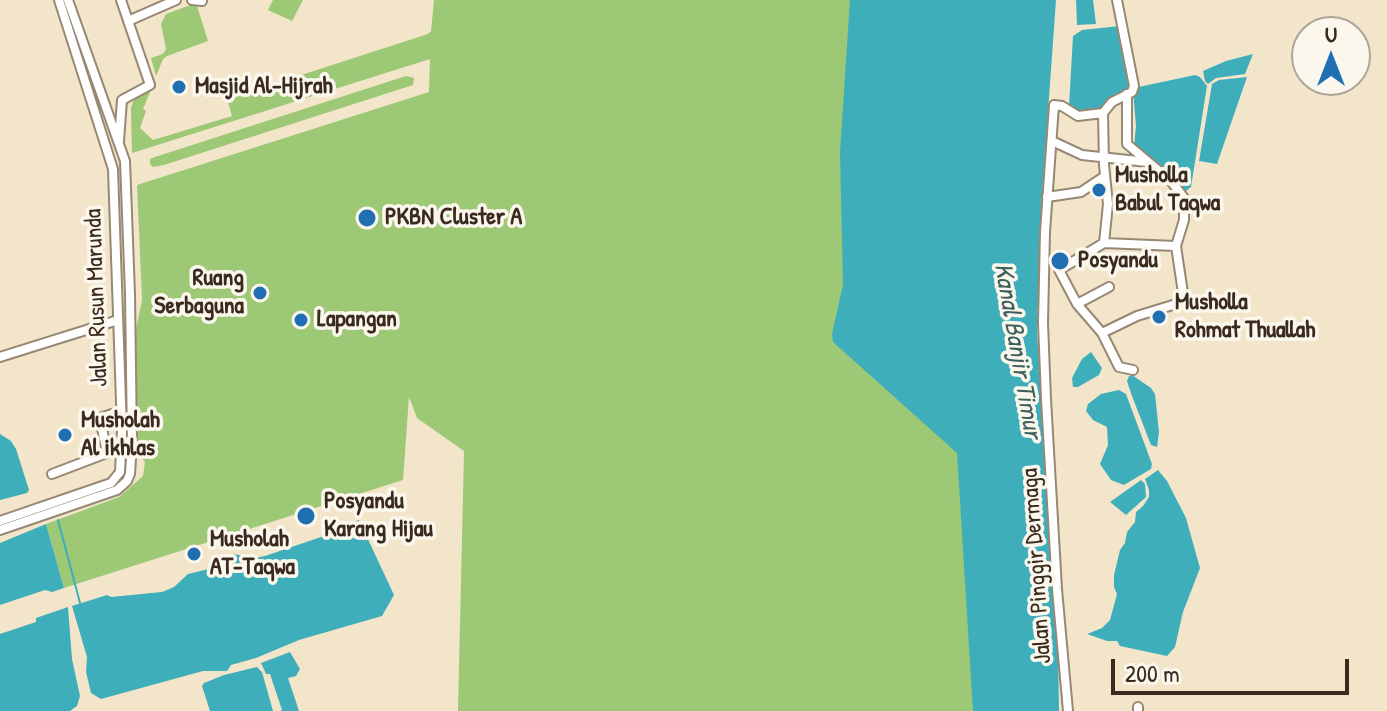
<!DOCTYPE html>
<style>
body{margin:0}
#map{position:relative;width:1387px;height:711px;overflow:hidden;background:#f3e5ca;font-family:"Patrick Hand",sans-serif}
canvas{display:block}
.north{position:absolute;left:1291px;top:16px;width:80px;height:80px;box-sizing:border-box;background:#fbf7ec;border:2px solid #aea59a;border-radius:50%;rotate:0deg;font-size:22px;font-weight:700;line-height:32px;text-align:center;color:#3b2a1e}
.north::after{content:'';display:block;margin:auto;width:28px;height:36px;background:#1f6fb2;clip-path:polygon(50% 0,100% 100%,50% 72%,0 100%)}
.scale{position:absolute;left:1111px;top:659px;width:238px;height:36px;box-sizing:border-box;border:4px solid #3b2a1e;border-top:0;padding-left:10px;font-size:24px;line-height:28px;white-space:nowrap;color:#3b2a1e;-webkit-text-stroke:6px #fbf7ec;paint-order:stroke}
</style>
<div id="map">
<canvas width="1387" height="711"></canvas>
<div class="north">U</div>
<div class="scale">200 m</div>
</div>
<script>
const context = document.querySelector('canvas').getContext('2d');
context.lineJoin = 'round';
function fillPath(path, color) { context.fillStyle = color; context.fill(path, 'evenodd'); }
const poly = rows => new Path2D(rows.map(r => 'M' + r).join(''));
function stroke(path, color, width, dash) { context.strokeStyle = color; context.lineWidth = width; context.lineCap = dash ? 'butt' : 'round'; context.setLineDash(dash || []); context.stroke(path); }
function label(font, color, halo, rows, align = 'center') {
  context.font = font + ' "Patrick Hand",sans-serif'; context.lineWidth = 7; context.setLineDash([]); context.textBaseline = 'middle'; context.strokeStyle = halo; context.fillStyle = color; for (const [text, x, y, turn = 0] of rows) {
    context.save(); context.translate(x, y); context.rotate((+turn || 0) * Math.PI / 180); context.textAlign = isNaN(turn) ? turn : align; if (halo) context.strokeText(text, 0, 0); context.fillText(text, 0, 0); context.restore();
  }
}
const green = poly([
 [273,0,303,0,292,21,268,10],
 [434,0,856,0,961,447,978,711,458,711,464,451,417,418,409,397,403,480,64,588,46,524,119,497,143,476,145,462,115,430,142,300,137,185,429,92,430,59,132,153,131,108,135,96,152,87,143,109,146,111,140,128,153,140,232,116,227,99,428,34,431,31],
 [196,3,208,41,167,56,163,59,156,76,151,58,163,54,166,49,161,24,166,14],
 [406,76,414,78,413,85,164,165,153,167,150,164,150,159,155,157]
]);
const water = poly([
 [850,0,1056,0,1041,209,1037,331,1058,643,1059,711,973,711,957,453,833,342,832,334,843,285,840,152],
 [1076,0,1093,0,1096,24,1077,25],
 [1120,26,1134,86,1102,111,1078,114,1069,106,1073,36,1082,30],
 [1253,54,1245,74,1216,78,1208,84,1205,81,1203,71,1226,61],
 [1195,75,1200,77,1207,86,1191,187,1186,191,1134,146,1136,126,1133,90,1134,88],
 [1247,77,1217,164,1199,161,1212,84,1219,80],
 [1091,352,1102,368,1099,375,1078,387,1073,387,1072,378,1082,359],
 [1132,375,1151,388,1155,394,1159,432,1157,447,1151,445,1132,396,1127,381,1129,376],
 [1119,390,1126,394,1152,464,1151,469,1124,485,1111,480,1100,464,1108,445,1107,427,1093,420,1086,411,1088,404,1101,394],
 [0,434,11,441,16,449,29,490,27,493,0,500],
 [1158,470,1167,481,1186,518,1200,568,1183,612,1175,647,1167,656,1120,646,1117,641,1107,641,1087,634,1102,628,1110,620,1117,594,1114,587,1114,575,1120,550,1125,543,1127,532,1135,522,1136,512,1143,506,1149,497,1149,490,1145,479],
 [1141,480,1145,484,1146,497,1126,515,1110,502],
 [359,520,394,595,382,616,299,640,256,658,231,665,227,671,203,671,101,699,91,693,86,672,87,657,72,606,107,595,111,597,162,592,174,587,188,574,213,568,222,565,233,554,255,558,265,556,321,537,339,527],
 [46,524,64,588,52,592,45,590,0,605,0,543],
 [68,607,72,659,80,696,77,706,70,711,0,711,0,634,36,622,36,618],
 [290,652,300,669,296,676,288,678,299,711,280,711,282,710,270,674,266,674,261,663],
 [257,667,262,672,273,711,210,711,202,686,204,683,224,675]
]);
const stream = poly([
 [58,520,80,603]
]);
const street = poly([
 [192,0,202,1],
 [128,21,176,0],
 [1127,94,1127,144,1171,181,1184,198,1184,220,1176,246],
 [119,141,122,100,150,85,121,0],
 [1052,141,1082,155,1147,162],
 [1047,197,1081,192,1105,176],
 [1109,287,1077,304,1102,333,1119,367,1133,370],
 [1077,304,1059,270,1104,243],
 [1102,333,1137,316,1176,304,1182,300,1183,293,1176,246,1104,243,1108,204,1104,165,1103,113,1112,102,1132,92,1134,86,1117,0],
 [0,357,118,320],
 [52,474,107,453,100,418,121,411],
 [0,521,111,483,120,472,122,431,113,169,59,0],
 [0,530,117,490,127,481,130,474,132,443,130,294,125,161,68,0],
 [1068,711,1057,589,1046,399,1043,323,1045,232,1054,105,1062,106,1078,116,1103,113],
 [1138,711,1138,707]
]);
const markers = [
 [179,87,8,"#1f6fb2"],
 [1099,190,8,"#1f6fb2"],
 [367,218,10,"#1f6fb2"],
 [1060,261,10,"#1f6fb2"],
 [260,293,8,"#1f6fb2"],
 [1159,317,8,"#1f6fb2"],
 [301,320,8,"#1f6fb2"],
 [65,435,8,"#1f6fb2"],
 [306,516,10,"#1f6fb2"],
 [194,554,8,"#1f6fb2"]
];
const poiNames = [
 ["Masjid Al-Hijrah",195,87],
 ["Musholla",1115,176],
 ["Babul Taqwa",1115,204],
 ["PKBN Cluster A",385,218],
 ["Posyandu",1078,261],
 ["Ruang",244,279,"right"],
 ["Serbaguna",244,307,"right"],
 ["Musholla",1175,303],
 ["Rohmat Thuallah",1175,331],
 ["Lapangan",317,320],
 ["Musholah",81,421],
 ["Al ikhlas",81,449],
 ["Posyandu",324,502],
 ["Karang Hijau",324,530],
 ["Musholah",210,540],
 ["AT-Taqwa",210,568]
];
const streetNames = [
 ["Jalan Rusun Marunda",97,298,-92],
 ["Jalan Pinggir Dermaga",1037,566,-94]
];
const waterNames = [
 ["Kanal Banjir Timur",1017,351,80]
];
fillPath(green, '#9dc875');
fillPath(water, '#3faebb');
stroke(stream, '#3faebb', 2);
stroke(street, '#978874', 12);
stroke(street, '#fff', 8);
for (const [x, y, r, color] of markers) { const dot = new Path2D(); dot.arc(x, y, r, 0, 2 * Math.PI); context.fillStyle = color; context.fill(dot); stroke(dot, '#fbf7ec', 3); }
label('bold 24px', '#3b2a1e', '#fbf7ec', poiNames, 'left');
label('24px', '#3b2a1e', '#fbf7ec', streetNames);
label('italic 26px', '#3d5f5d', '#fbf7ec', waterNames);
</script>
